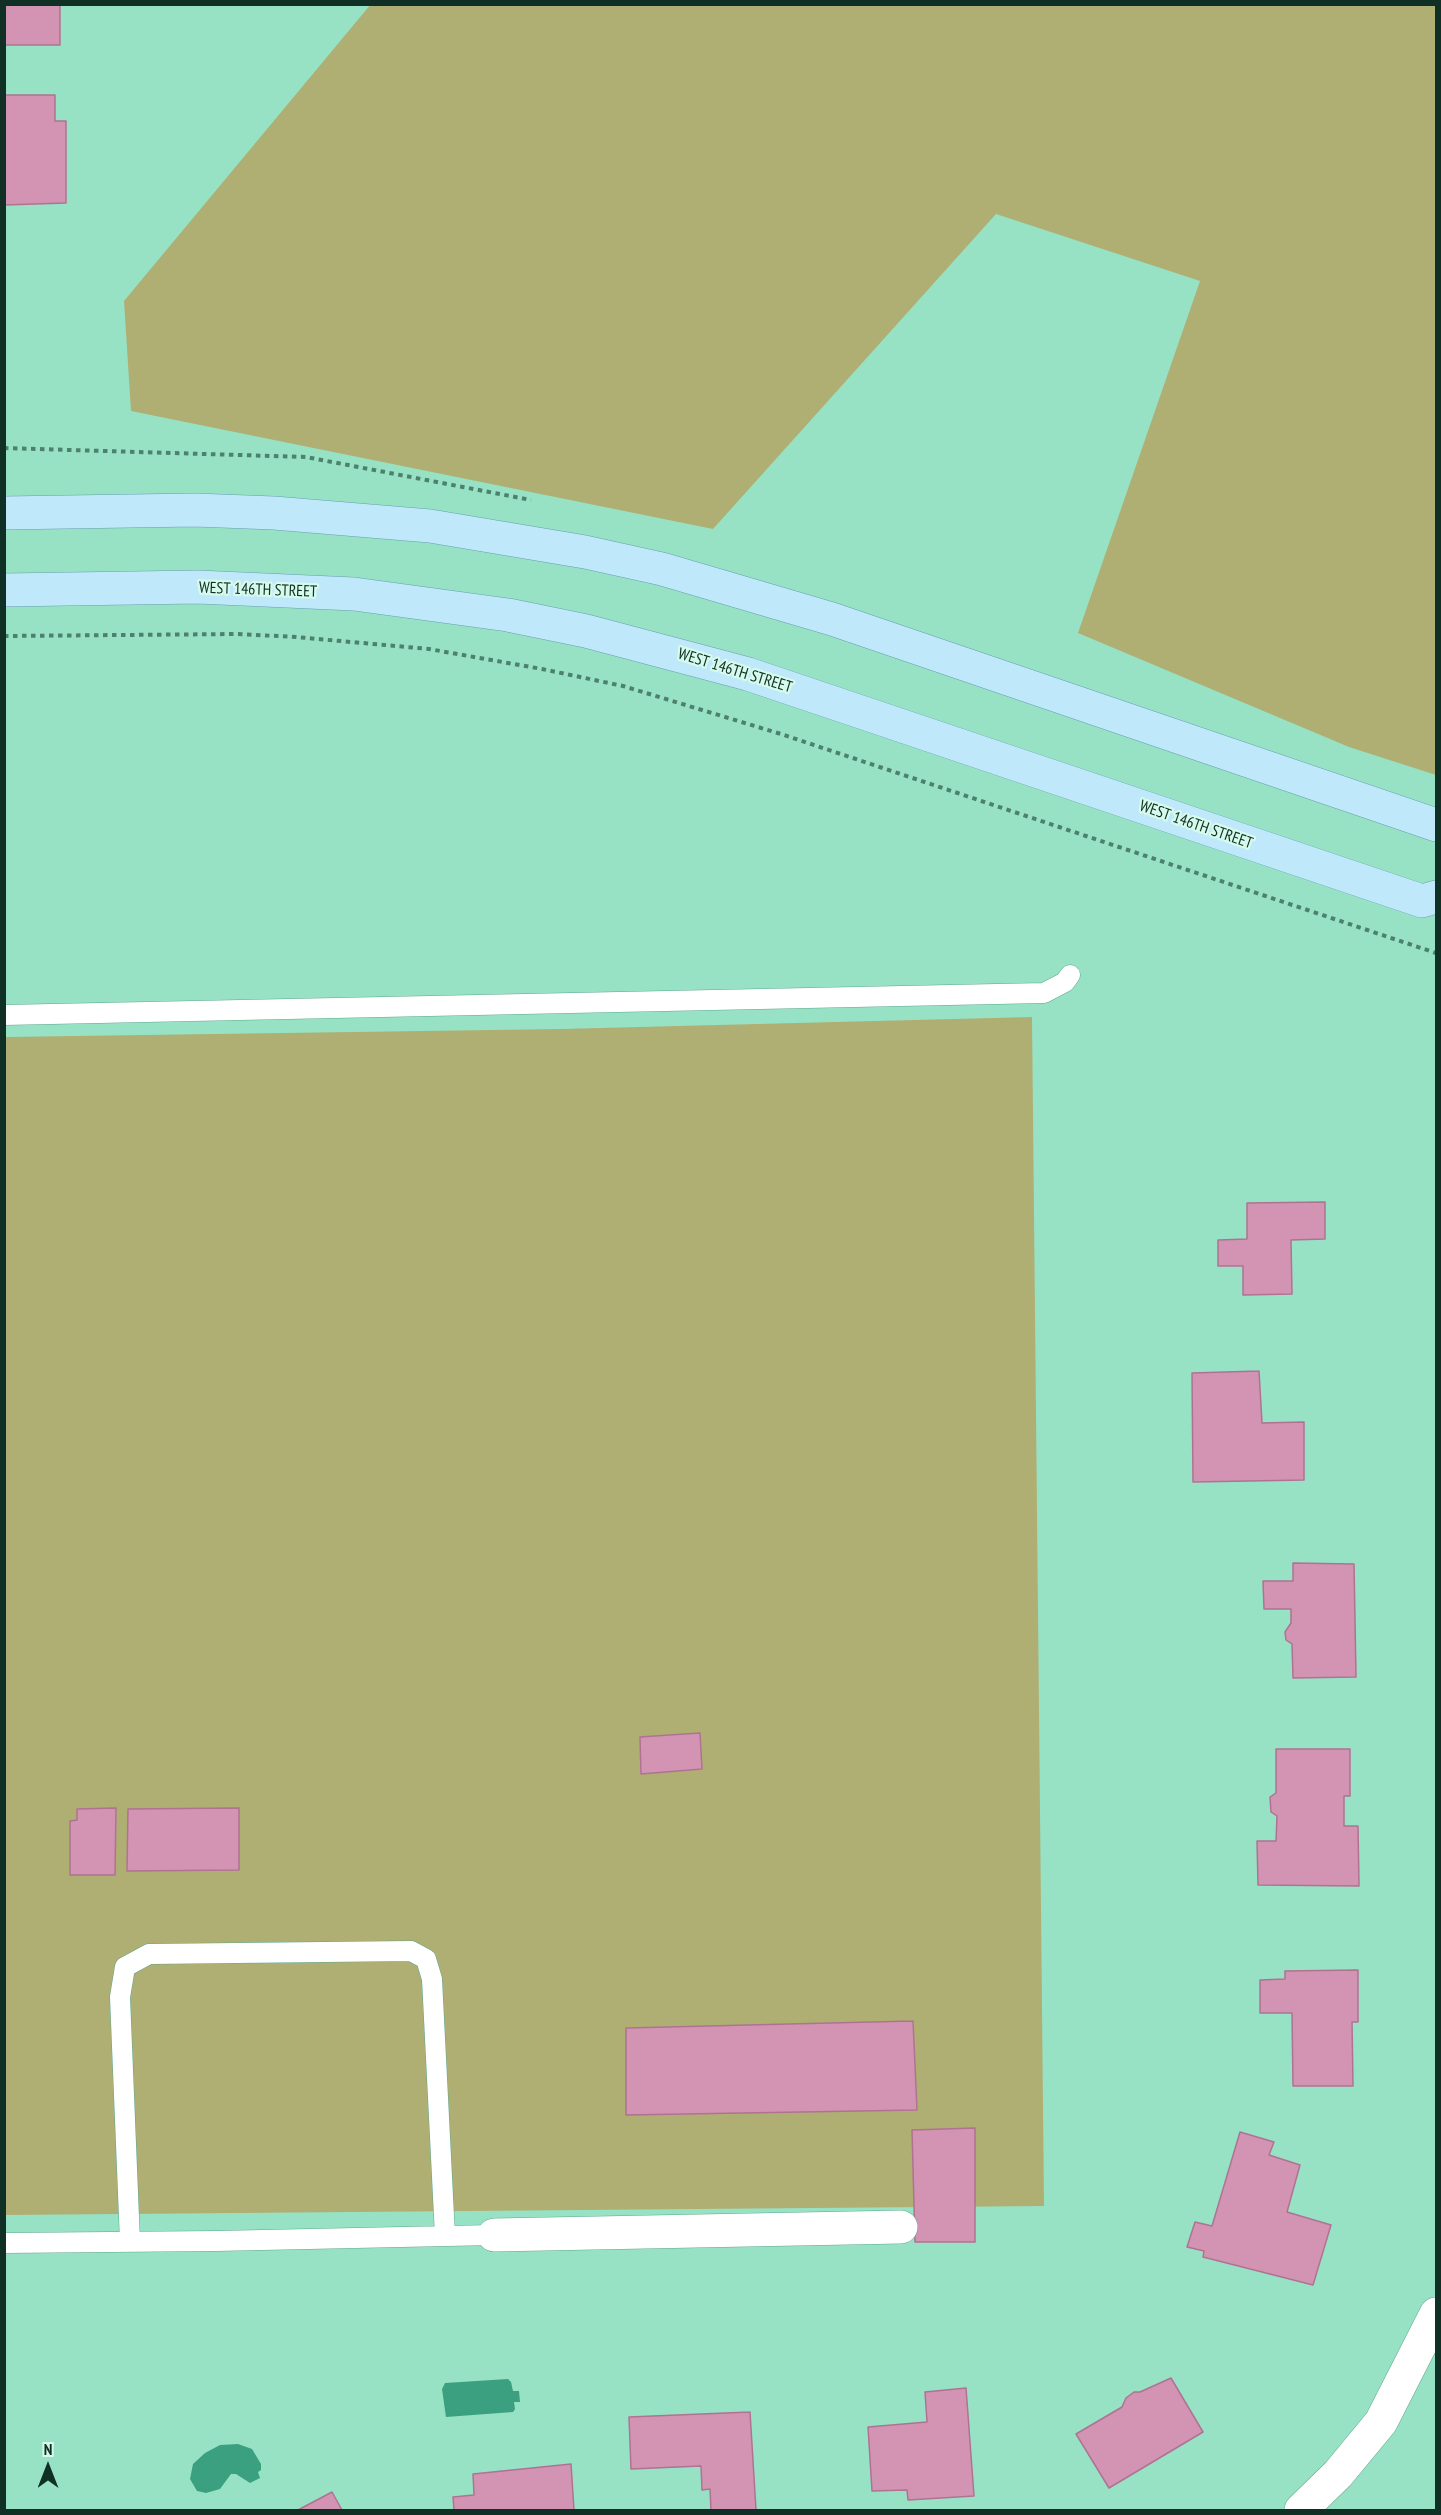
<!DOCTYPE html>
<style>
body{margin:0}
#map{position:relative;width:1441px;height:2515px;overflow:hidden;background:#97e2c5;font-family:"PT Sans Narrow",sans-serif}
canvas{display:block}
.frame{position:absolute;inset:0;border:6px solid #103025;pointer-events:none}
.north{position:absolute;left:18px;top:2437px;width:60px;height:60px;-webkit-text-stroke:4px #d6faeb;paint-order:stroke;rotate:0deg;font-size:16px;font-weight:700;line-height:24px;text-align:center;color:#103025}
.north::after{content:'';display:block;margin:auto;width:21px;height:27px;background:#103025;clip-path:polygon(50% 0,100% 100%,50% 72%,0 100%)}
</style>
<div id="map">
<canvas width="1441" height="2515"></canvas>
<div class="frame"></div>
<div class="north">N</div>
</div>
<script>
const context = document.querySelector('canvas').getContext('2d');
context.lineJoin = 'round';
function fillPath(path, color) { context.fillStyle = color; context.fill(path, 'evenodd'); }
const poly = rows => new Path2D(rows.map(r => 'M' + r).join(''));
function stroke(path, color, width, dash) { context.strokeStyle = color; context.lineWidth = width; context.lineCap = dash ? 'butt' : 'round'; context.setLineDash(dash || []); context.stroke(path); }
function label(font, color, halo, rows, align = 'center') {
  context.font = font + ' "PT Sans Narrow",sans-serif'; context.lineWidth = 4.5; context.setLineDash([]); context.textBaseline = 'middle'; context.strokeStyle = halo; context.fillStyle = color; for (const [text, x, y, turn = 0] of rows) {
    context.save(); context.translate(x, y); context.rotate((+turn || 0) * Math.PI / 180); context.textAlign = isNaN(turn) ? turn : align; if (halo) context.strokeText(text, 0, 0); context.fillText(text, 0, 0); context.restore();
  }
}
const green = poly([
 [371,4,1436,5,1436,775,1349,747,1078,633,1200,281,996,214,713,529,131,411,124,301],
 [1032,1017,1044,2206,5,2215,5,1037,561,1029]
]);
const water = poly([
 [508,2379,511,2382,513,2391,519,2391,520,2402,514,2402,515,2409,513,2412,446,2417,442,2389,445,2383],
 [238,2444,252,2449,261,2464,261,2470,258,2472,260,2478,250,2483,236,2474,231,2474,220,2489,206,2493,197,2491,190,2479,193,2464,205,2453,220,2445]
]);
const building = poly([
 [4,4,60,4,60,45,4,45,4,4],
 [4,95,55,95,55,121,66,121,66,203,4,205,4,95],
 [1325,1202,1325,1239,1291,1240,1292,1294,1243,1295,1243,1266,1218,1266,1218,1240,1247,1239,1247,1203,1325,1202],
 [1259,1371,1262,1423,1304,1422,1304,1480,1193,1482,1192,1373,1259,1371],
 [1293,1563,1354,1564,1356,1677,1293,1678,1292,1644,1286,1640,1285,1632,1291,1623,1291,1609,1264,1609,1263,1581,1293,1581,1293,1563],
 [700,1733,702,1769,641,1774,640,1737,700,1733],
 [1276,1749,1350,1749,1350,1796,1344,1796,1344,1826,1358,1826,1359,1886,1258,1885,1257,1841,1276,1841,1277,1816,1271,1812,1270,1797,1276,1793,1276,1749],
 [116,1808,115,1875,70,1875,70,1821,77,1820,77,1809,116,1808],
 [239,1808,239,1870,127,1871,128,1809,239,1808],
 [1358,1970,1358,2022,1352,2022,1353,2086,1293,2086,1292,2013,1260,2013,1260,1980,1285,1979,1285,1971,1358,1970],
 [913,2021,917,2110,626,2115,626,2028,913,2021],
 [975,2128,975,2242,915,2242,912,2130,975,2128],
 [1240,2132,1274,2142,1269,2155,1300,2165,1287,2212,1331,2225,1313,2285,1203,2257,1204,2251,1187,2247,1195,2222,1212,2226,1240,2132],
 [1171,2378,1203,2432,1109,2488,1076,2434,1122,2407,1126,2398,1134,2392,1140,2392,1171,2378],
 [966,2388,974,2496,908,2500,907,2490,872,2491,868,2427,927,2422,925,2392,966,2388],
 [750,2412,756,2510,711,2510,710,2489,702,2490,701,2466,631,2469,629,2417,750,2412],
 [571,2464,574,2510,454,2510,453,2497,474,2495,473,2474,571,2464],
 [332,2492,342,2510,298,2510,332,2492]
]);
const path = poly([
 [4,448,306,457,531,500],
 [4,636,238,634,296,637,429,649,542,669,623,686,781,734,1436,953]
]);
const service = poly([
 [4,1015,1044,993,1065,982,1070,975],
 [130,2242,120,1997,125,1967,149,1954,411,1951,426,1959,432,1979,445,2236],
 [4,2243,216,2241,494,2235]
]);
const minor = poly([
 [494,2235,901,2227],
 [1301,2510,1338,2474,1381,2422,1436,2314]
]);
const primary = poly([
 [4,513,195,510,274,513,430,526,585,552,662,569,832,619,1436,825],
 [4,590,198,587,354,594,508,615,586,631,748,674,1422,901,1436,897]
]);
const streetNames = [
 ["WEST 146TH STREET",258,590,2],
 ["WEST 146TH STREET",735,671,17],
 ["WEST 146TH STREET",1196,825,19]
];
fillPath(green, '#afaf73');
fillPath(water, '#3aa07f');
fillPath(building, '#d394b4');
stroke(building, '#af7391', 1.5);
stroke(service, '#5ea88d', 21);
stroke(minor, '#5ea88d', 34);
stroke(primary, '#669eaf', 34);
stroke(path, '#4d816e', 4, [4.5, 4.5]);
stroke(service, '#fff', 20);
stroke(minor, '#fff', 33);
stroke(primary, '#bfe9fb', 33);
label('16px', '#103025', '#d6faeb', streetNames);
</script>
